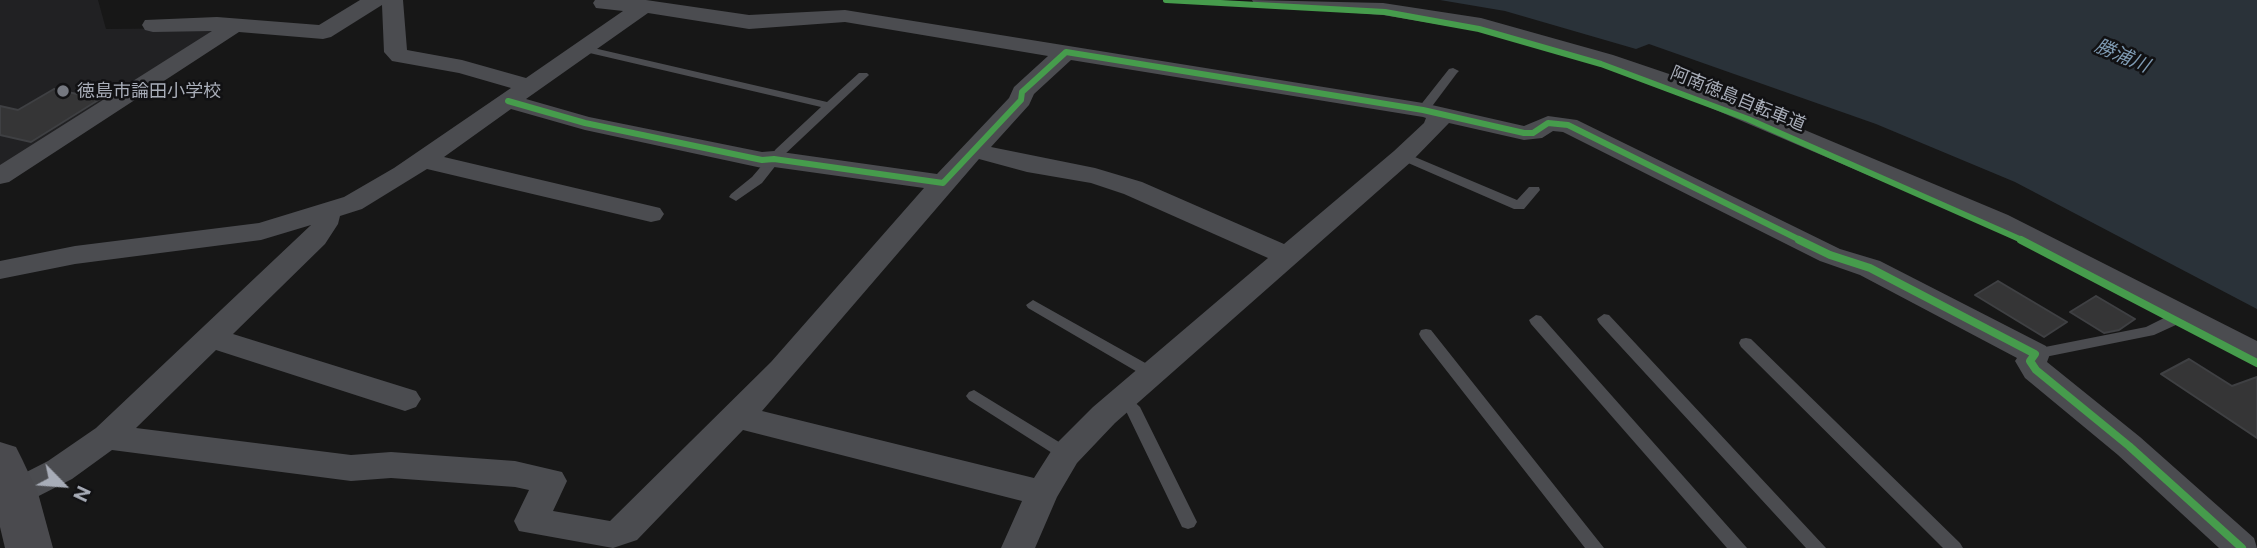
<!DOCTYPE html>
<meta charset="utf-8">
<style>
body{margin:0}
#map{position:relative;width:2257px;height:548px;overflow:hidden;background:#171717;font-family:"Public Sans",sans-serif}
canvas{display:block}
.north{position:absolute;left:28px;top:450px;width:70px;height:70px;-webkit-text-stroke:5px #111113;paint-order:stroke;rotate:115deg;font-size:19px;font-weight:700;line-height:28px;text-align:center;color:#a8adb8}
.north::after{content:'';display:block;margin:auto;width:24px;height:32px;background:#a8adb8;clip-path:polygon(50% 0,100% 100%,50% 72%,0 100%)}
</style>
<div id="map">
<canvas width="2257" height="548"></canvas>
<div class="north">N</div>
</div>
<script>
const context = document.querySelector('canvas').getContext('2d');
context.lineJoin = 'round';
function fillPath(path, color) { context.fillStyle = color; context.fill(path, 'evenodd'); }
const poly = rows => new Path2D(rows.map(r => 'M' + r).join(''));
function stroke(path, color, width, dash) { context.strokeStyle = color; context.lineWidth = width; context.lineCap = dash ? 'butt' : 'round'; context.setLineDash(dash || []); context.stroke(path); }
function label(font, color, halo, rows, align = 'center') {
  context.font = font + ' "Public Sans","Noto Sans JP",sans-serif'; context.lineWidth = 5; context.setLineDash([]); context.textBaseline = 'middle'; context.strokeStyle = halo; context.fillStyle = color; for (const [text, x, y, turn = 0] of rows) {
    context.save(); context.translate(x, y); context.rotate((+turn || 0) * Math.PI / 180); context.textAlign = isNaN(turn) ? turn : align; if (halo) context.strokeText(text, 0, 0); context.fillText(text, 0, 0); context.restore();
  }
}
const built = poly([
 [0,0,98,0,106,29,213,28,217,32,0,171]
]);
const water = poly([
 [1440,0,2257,0,2257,309,2015,182,1876,124,1649,44,1636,49,1505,11]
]);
const building = poly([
 [54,89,100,99,31,142,0,135,0,106,18,110,54,89],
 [1998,281,2067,322,2044,337,1975,295,1998,281],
 [2096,296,2135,319,2119,330,2104,333,2070,312,2096,296],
 [2189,359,2232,386,2257,377,2257,438,2161,374,2189,359]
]);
const service = poly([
 [585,46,827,102,859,73,867,73,869,75,784,155,762,183,736,201,729,197,731,194,752,177,776,149,821,107,581,51,579,49,585,46],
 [1453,68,1459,71,1457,73,1427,113,1419,113,1417,110,1419,107,1449,69,1453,68],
 [1403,152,1517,200,1529,187,1539,187,1540,190,1524,209,1514,209,1399,159,1397,156,1399,153,1403,152],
 [1033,300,1156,369,1159,373,1156,377,1146,377,1028,308,1026,305,1033,300],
 [2177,308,2184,313,2178,324,2154,335,2035,359,2030,358,2028,354,2030,350,2035,349,2146,327,2168,316,2172,309,2177,308],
 [1604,314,1609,315,1826,548,1806,548,1599,323,1597,319,1604,314],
 [1536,315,1541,316,1747,548,1727,548,1531,324,1529,320,1536,315],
 [1426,329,1431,330,1604,548,1585,548,1421,338,1419,334,1421,330,1426,329],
 [1746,338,1751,339,1960,543,1963,548,1943,548,1741,347,1739,343,1741,339,1746,338],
 [974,390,1072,450,1074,454,1072,458,1066,460,1060,458,969,400,966,396,969,392,974,390],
 [1122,393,1127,395,1140,407,1197,522,1194,527,1188,529,1182,527,1126,411,1114,399,1117,395,1122,393]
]);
const minor = poly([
 [360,0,403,0,407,50,462,60,526,78,623,11,596,8,593,3,595,0,646,0,749,15,845,10,1423,103,1524,126,1548,116,1577,120,1840,249,1880,261,2046,346,2050,354,2047,362,2140,437,2254,538,2257,548,2219,548,2118,455,2025,378,2015,361,2017,358,1860,275,1820,261,1563,132,1553,131,1542,138,1524,140,1449,123,1412,161,1115,423,1077,463,1057,497,1035,548,1001,548,1022,501,743,430,637,540,613,548,519,531,514,521,529,490,515,487,391,478,351,481,112,450,72,479,27,502,15,506,3,502,0,490,3,484,48,461,96,428,311,225,261,240,75,264,0,279,0,261,75,246,259,223,344,197,394,168,511,88,459,73,392,61,384,52,382,5,331,37,323,39,239,32,9,182,0,184,0,165,212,31,153,32,145,30,142,25,145,20,217,17,319,25,360,0],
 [648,13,749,29,845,22,1048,56,1014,87,1009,98,937,174,774,151,762,152,589,117,526,99,648,13],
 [1071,60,1423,117,1426,118,1424,123,1394,151,1284,244,1142,182,1095,168,991,147,1029,105,1034,94,1071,60],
 [511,109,585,130,762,168,774,167,924,188,771,362,610,521,553,511,567,481,562,472,515,461,391,452,351,455,136,428,216,350,405,411,416,407,421,399,416,391,233,334,325,244,338,224,340,216,362,209,427,169,651,222,660,220,664,214,660,208,444,157,511,109],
 [979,159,1027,172,1091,183,1124,194,1268,258,1093,407,1055,445,1034,478,762,411,979,159],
 [1252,0,1383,3,1481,18,1613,55,1678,77,2008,215,2257,341,2257,365,1990,227,1662,87,1597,65,1479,31,1383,15,1263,6,1255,5,1252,0]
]);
const secondary = poly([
 [0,442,16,447,22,459,38,493,53,548,5,548,0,527,0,442]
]);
const cyclewayFar1 = poly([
 [1166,0,1385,12,1479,29,1601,64,1748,119,2024,241],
 [508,101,585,123,762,160,774,159,943,183,1021,100,1022,92,1066,52,1423,110,1524,133,1533,133,1548,123,1568,125,1802,241]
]);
const cycleway = poly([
 [1799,240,1830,255,1870,268,2035,354,2030,361,2036,370,2129,446,2242,548],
 [2021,240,2257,363]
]);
const markers = [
 [63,91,7,"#757880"]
];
const poiNames = [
 ["徳島市論田小学校",77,91]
];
const streetNames = [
 ["阿南徳島自転車道",1738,99,22]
];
const waterNames = [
 ["勝浦川",2122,56,23]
];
fillPath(built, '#212123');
fillPath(water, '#2a3239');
fillPath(building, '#353536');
stroke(building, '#3f4043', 2);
fillPath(service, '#4b4c50');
fillPath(minor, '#4b4c50');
fillPath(secondary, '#4a4a4e');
stroke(cyclewayFar1, '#469c4c', 6);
stroke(cycleway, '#469c4c', 8);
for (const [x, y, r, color] of markers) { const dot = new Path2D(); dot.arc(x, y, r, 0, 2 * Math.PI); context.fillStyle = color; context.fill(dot); stroke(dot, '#111113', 2.5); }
label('18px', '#a8adb8', '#111113', poiNames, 'left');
label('18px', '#a8adb8', '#111113', streetNames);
label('italic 19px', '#7f9bb3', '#111113', waterNames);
</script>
